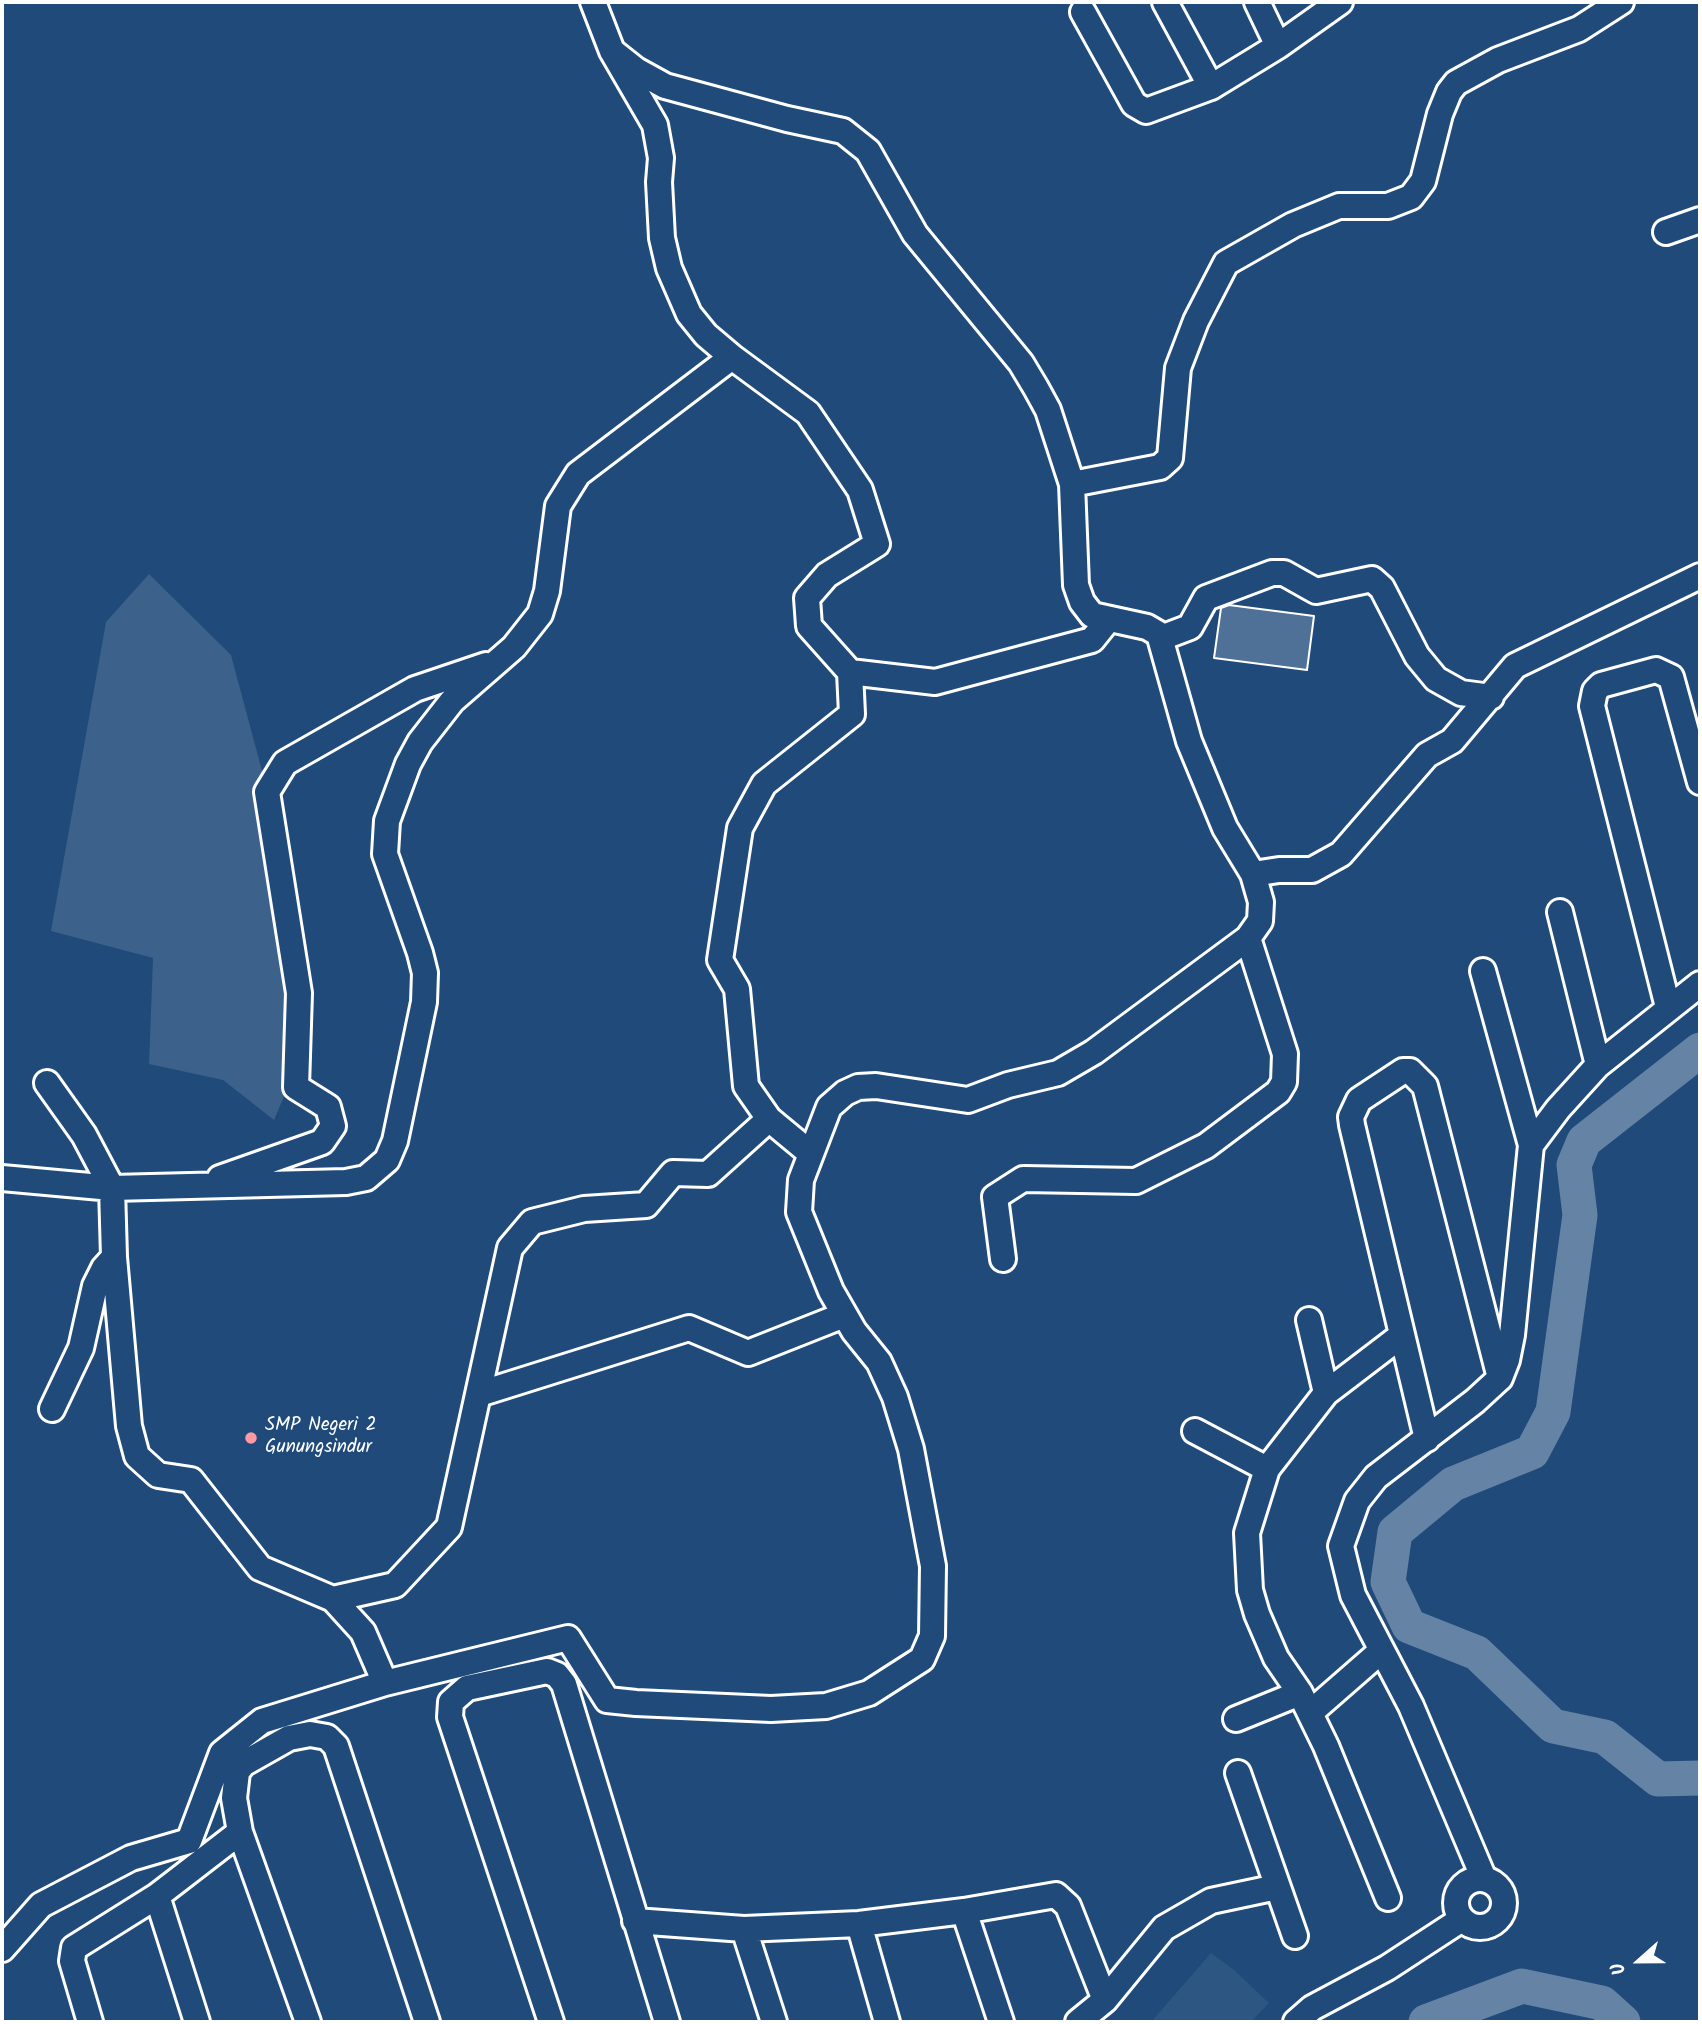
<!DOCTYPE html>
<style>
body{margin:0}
#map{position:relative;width:1702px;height:2024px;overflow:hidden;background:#1f4a7a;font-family:Kalam,sans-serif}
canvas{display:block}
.frame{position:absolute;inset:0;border:4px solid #fff;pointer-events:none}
.north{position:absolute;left:1604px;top:1926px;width:70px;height:70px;-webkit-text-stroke:5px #1f4a7a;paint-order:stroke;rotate:249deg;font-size:19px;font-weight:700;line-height:28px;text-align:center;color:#fff}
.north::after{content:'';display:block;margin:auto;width:24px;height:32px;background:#fff;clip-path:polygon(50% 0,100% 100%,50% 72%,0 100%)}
</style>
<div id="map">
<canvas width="1702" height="2024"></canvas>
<div class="frame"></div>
<div class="north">U</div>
</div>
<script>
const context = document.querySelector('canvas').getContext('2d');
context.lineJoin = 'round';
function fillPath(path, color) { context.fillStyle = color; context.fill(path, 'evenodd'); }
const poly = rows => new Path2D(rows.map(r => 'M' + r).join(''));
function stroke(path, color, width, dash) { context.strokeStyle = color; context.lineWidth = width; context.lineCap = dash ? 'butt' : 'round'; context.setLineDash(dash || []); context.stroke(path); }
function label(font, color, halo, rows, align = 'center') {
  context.font = font + ' Kalam,sans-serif'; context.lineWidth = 5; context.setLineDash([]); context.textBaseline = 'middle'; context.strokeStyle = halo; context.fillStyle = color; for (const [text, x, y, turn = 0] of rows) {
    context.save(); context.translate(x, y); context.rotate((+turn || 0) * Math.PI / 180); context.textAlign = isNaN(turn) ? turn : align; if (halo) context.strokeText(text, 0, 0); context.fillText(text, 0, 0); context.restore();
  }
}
const built = poly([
 [1211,1953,1234,1970,1269,2003,1251,2022,1151,2022]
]);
const green = poly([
 [149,574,231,655,265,782,301,1016,288,1087,274,1120,223,1080,149,1064,153,958,51,931,106,622]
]);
const river = poly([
 [1700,1050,1584,1141,1574,1165,1580,1215,1553,1412,1532,1452,1453,1484,1395,1532,1388,1582,1409,1626,1477,1653,1553,1726,1605,1737,1658,1779,1700,1778],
 [1426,2022,1522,1986,1602,2003,1623,2022]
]);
const building = poly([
 [1229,605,1314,616,1307,670,1214,658,1221,608,1229,605]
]);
const minor = poly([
 [593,2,612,51,655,125,661,158,659,182,662,238,669,268,689,314,706,335,732,357,808,413,860,490,877,544,827,575,807,598,809,626,850,672,852,714,764,784,740,828,720,960,737,989,746,1086,769,1119,810,1153],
 [1165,2,1211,87],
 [1257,2,1278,46],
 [1083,12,1134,104,1146,111,1211,87,1278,46,1340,2],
 [1666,232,1700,220],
 [1072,484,1160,467,1170,458,1178,368,1196,321,1226,263,1293,225,1339,206,1388,206,1411,197,1423,181,1440,114,1449,92,1456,83,1498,60,1579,29,1621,2],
 [1161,638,1190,627,1206,598,1272,573,1284,573,1316,591,1372,579,1382,588,1417,656,1436,679,1461,693,1491,697],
 [850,672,935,682,1092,640,1108,620],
 [1253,874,1279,870,1312,870,1341,854,1427,755,1452,741,1515,666,1700,576],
 [1560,912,1598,1065],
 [1483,971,1531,1145],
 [1668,1007,1592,706,1595,691,1601,685,1656,670,1671,677,1700,782],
 [47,1083,84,1135,112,1188,114,1257,129,1426,137,1456,158,1475,191,1480,260,1568,333,1599,363,1632,385,1683],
 [2,1178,112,1188,346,1182,366,1178,387,1160,395,1141,424,1002,425,973,420,953,385,854,387,821,408,764,420,742,452,701,514,647,540,614,547,591,558,506,578,474,732,357],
 [220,1178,322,1142,333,1126,328,1107,296,1087,299,993,267,792,285,763,415,689,486,665],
 [1003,1259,995,1197,1023,1179,1136,1181,1206,1146,1278,1092,1284,1082,1285,1054,1248,938],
 [1309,1320,1326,1393],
 [479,1394,689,1328,748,1353,844,1315],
 [52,1409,81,1348,95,1286,104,1268,114,1257],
 [1195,1431,1267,1469],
 [1427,1439,1352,1125,1351,1117,1359,1100,1403,1071,1410,1071,1425,1086,1500,1378],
 [333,1599,395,1585,449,1527,510,1248,532,1222,584,1209,646,1205,673,1173,708,1174,769,1119],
 [1310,1713,1381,1651],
 [1236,1719,1300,1693],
 [1238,1773,1295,1936],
 '1456 1903a24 24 0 1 1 48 0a24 24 0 1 1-48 0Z',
 [1484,1879,1411,1706,1353,1595,1341,1546,1357,1501,1376,1477,1475,1401,1500,1378,1507,1360,1512,1335,1531,1145,1558,1109,1598,1065,1700,984],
 [157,1896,197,2022],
 [1388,1898,1326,1746,1300,1693,1276,1658,1257,1614,1250,1590,1247,1533,1267,1469,1326,1393,1402,1335],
 [964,1911,1001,2022],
 [635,1921,744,1929,859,1924,964,1911,1056,1895,1068,1906,1105,2000],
 [859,1924,887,2022],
 [744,1929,774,2022],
 [2,1949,41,1905,131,1858,189,1841,222,1753,262,1721,385,1683,568,1638,607,1700,636,1703,771,1709,826,1706,869,1693,922,1659,932,1636,933,1566,911,1449,895,1397,879,1362,854,1331,831,1291,799,1212,801,1180,829,1107,845,1093,858,1087,876,1086,968,1100,1008,1085,1058,1073,1094,1052,1248,938,1260,921,1261,902,1253,874,1225,828,1189,741,1159,634,1147,627,1092,615,1082,602,1076,585,1072,484,1048,410,1036,388,1021,363,915,234,868,151,843,131,787,119,665,86,636,70,612,51],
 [90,2022,72,1961,74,1948,157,1896,240,1832],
 [308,2022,240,1832,234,1798,237,1772,243,1764,289,1738,310,1734,327,1737,336,1746,427,2022],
 [551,2022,450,1717,451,1702,467,1688,547,1671,557,1675,564,1684,667,2022],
 [1078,2022,1105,2000,1164,1928,1211,1901,1277,1887],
 [1296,2022,1312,2008,1387,1968,1462,1919]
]);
const markers = [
 [251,1438,7,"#ff9aa2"]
];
const poiNames = [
 ["SMP Negeri 2",265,1427],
 ["Gunungsindur",265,1449]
];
fillPath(built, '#2e5683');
fillPath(green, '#3c618b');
stroke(river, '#6583a4', 35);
fillPath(building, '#507197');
stroke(building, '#fff', 2);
stroke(minor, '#fff', 30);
stroke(minor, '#1f4a7a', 24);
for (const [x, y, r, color] of markers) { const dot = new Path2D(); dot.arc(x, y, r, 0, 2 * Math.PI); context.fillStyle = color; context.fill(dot); stroke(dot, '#1f4a7a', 2.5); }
label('19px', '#fff', '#1f4a7a', poiNames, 'left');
</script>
